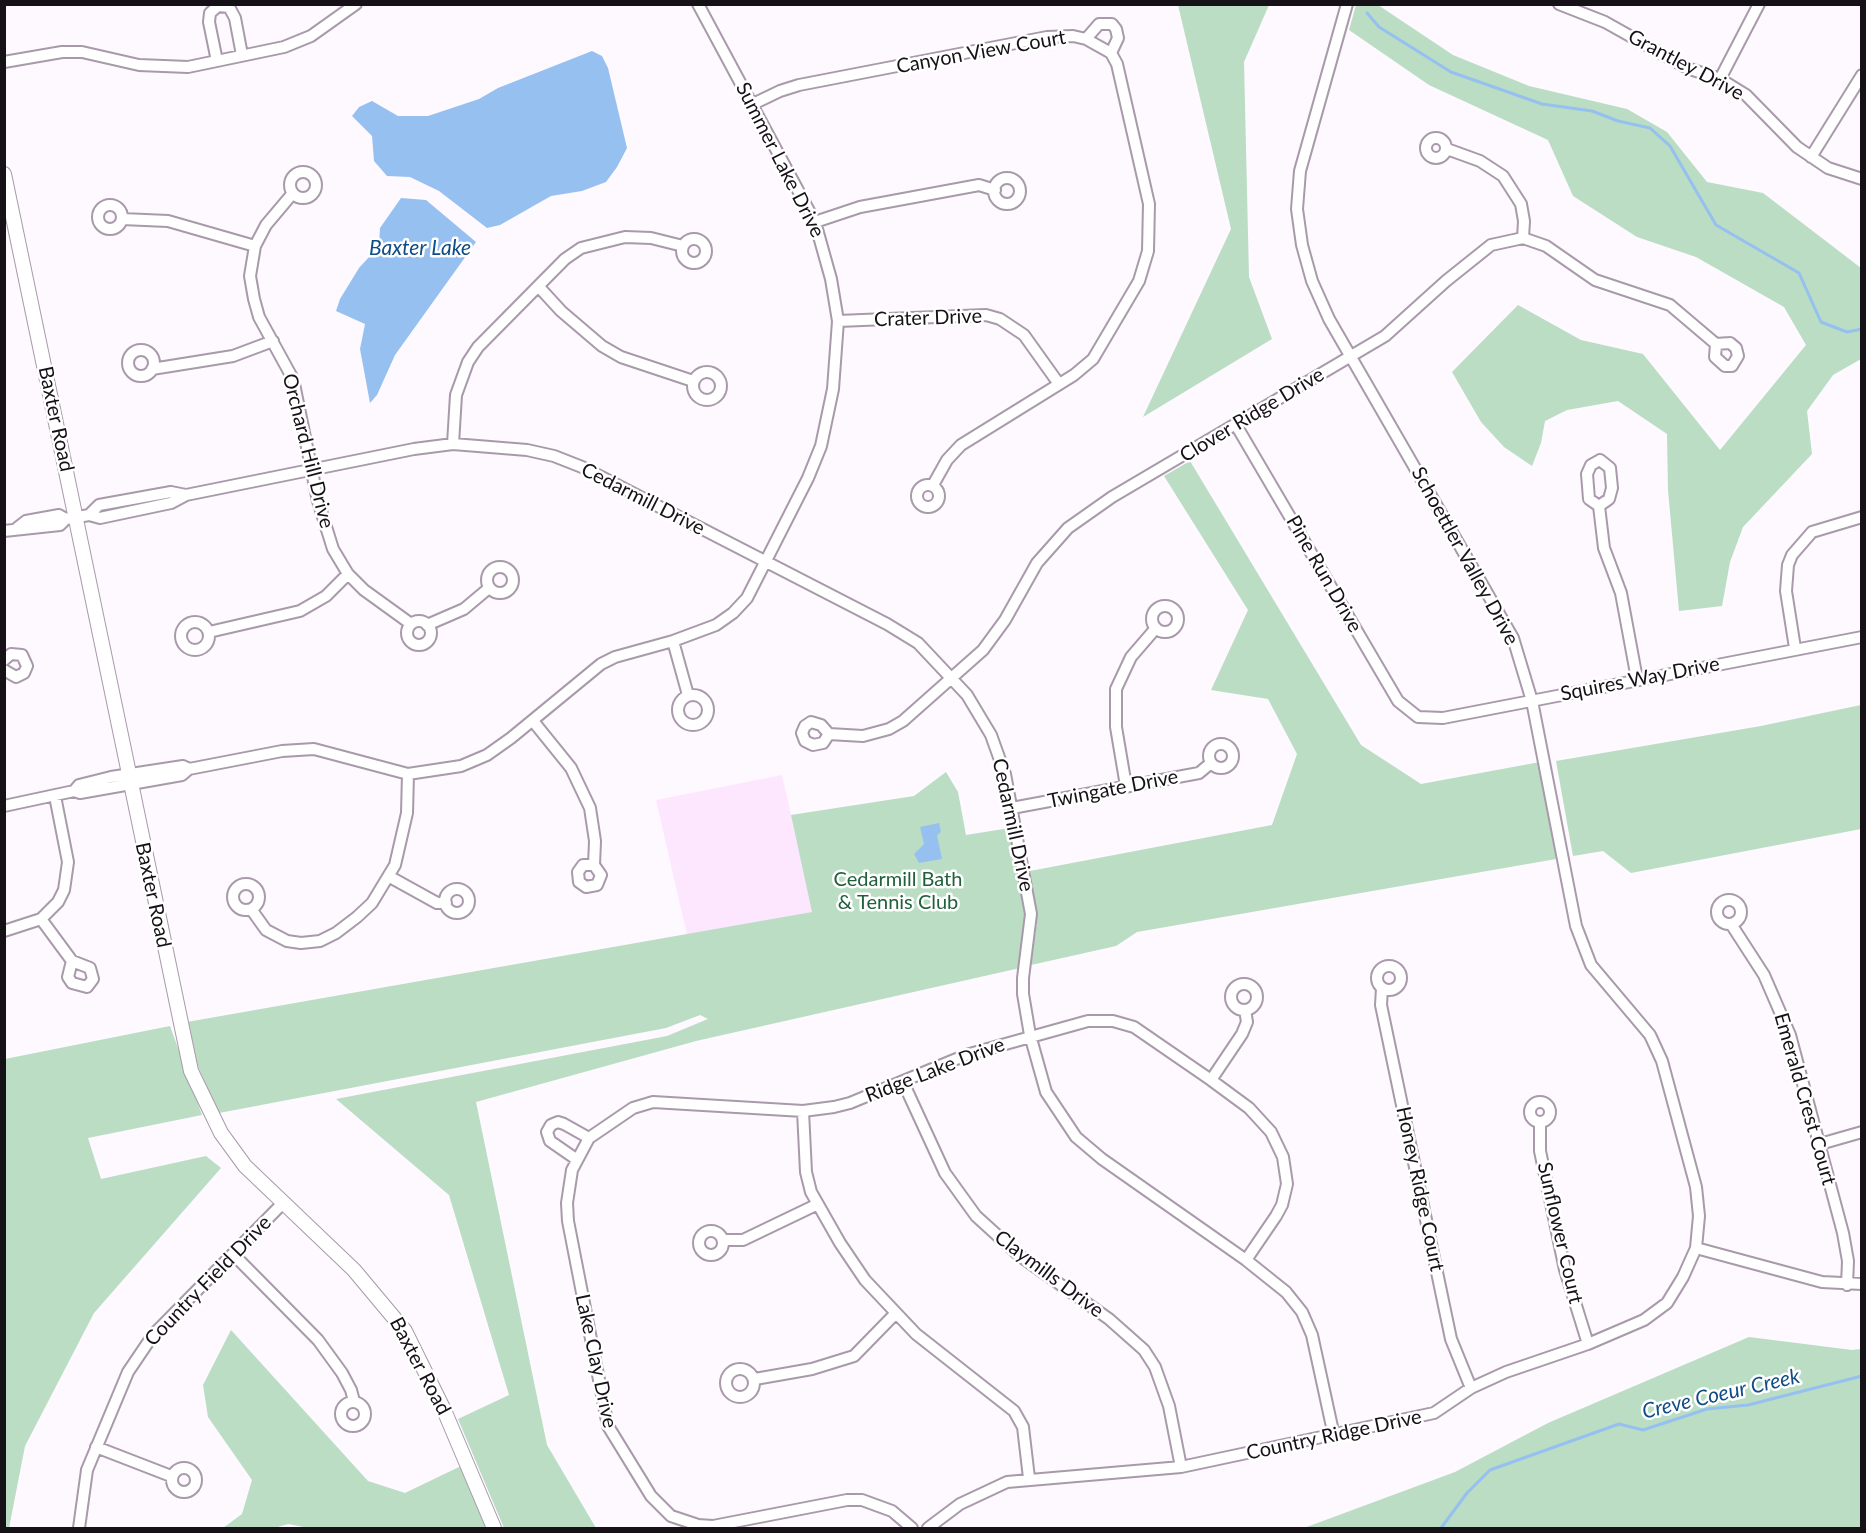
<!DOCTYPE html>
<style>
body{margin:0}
#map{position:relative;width:1866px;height:1533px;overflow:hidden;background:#fef8ff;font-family:Lato,sans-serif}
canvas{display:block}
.frame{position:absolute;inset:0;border:6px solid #161117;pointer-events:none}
</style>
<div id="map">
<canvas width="1866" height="1533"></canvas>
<div class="frame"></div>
</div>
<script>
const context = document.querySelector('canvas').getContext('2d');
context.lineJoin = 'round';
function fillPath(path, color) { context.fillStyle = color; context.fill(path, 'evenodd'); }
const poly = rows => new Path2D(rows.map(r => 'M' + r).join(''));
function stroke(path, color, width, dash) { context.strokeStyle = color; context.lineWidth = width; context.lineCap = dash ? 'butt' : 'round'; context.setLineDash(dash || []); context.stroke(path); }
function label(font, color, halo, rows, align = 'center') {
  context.font = font + ' Lato,sans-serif'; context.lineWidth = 5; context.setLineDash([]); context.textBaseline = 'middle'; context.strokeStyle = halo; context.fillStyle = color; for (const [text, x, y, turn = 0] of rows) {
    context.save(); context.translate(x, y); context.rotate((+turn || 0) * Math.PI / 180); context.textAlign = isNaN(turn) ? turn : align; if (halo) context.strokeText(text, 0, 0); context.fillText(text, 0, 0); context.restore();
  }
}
const built = poly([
 [782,775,813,912,687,935,656,800]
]);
const green = poly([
 [1178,5,1269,5,1244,62,1249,277,1272,339,1143,417,1231,229],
 [1356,5,1378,5,1453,55,1529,86,1627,109,1667,132,1707,182,1763,193,1861,268,1861,359,1833,375,1807,411,1812,454,1743,527,1730,562,1722,606,1679,611,1668,490,1667,434,1618,401,1567,410,1545,421,1541,443,1532,466,1504,447,1481,422,1452,372,1518,305,1581,340,1643,354,1720,450,1806,345,1784,307,1696,257,1637,237,1573,196,1548,140,1429,85,1349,30],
 [1190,461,1361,745,1421,784,1540,762,1556,859,1137,932,1116,946,1031,965,1037,921,1030,871,1272,825,1297,754,1268,699,1211,690,1248,610,1164,476],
 [1861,705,1861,829,1631,873,1603,851,1573,856,1556,761,1761,726],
 [946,772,958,792,966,835,1010,828,1025,910,1020,968,696,1041,476,1102,547,1445,596,1528,504,1528,458,1419,509,1395,449,1195,336,1099,667,1036,708,1019,700,1015,666,1028,219,1113,195,1060,187,1022,812,912,791,815,914,796],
 [170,1026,202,1115,88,1138,101,1179,206,1156,221,1168,94,1313,25,1446,9,1528,5,1528,5,1059],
 [231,1330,368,1481,405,1493,461,1466,486,1528,309,1528,288,1524,274,1528,223,1528,242,1514,252,1480,208,1417,203,1385],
 [1749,1337,1852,1350,1861,1349,1861,1528,1304,1528,1455,1472,1548,1423]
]);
const water = poly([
 [592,51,602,56,608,68,627,148,617,167,606,182,582,191,551,196,500,225,487,228,439,191,410,177,387,176,374,161,372,136,352,116,359,107,372,101,398,116,428,116,479,99,498,88],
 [401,198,426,200,476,242,395,355,377,395,370,403,360,349,365,324,336,311,340,299,359,268,379,246,380,228],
 [939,823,941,832,937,835,942,859,919,863,914,854,924,844,920,827]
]);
const stream = poly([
 [1367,13,1379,27,1451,72,1542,104,1592,111,1618,121,1650,128,1670,146,1716,225,1799,273,1821,322,1847,332,1862,329],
 [1441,1528,1467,1493,1490,1470,1619,1424,1643,1430,1707,1409,1748,1405,1862,1376]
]);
const minor = poly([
 [1559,4,1605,22,1687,68,1720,79,1746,95,1797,147,1828,168,1862,179],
 [1086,39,1099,24,1112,24,1116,29,1118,38,1111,53],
 [217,61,209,22,210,13,218,6,229,7,235,18,242,55],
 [4,62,62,52,82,52,139,65,188,67,284,47,311,36,356,4],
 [1720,79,1759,4],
 [753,104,780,91,799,85,1047,37,1073,36,1086,39,1111,53,1117,64,1149,204,1148,251,1139,281,1093,359,1074,375,961,445,947,460,933,485],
 '1426 148a10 10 0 1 1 20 0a10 10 0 1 1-20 0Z',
 [1447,149,1480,161,1503,176,1521,204,1524,221,1523,238],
 [1811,157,1862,75],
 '290 185a13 13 0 1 1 26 0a13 13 0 1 1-26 0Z',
 '994 191a13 13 0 1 1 26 0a13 13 0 1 1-26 0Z',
 [293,193,266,225,255,246,250,276,254,299,259,317,293,379,318,501,333,549,348,574,364,590,411,624],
 '98 217a12 12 0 1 1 24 0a12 12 0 1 1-24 0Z',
 [122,219,168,221,255,246],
 [815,222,860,207,979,185,995,190],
 '682 251a12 12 0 1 1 24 0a12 12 0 1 1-24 0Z',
 [539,287,561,311,602,346,621,357,693,381],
 [838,321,986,315,1000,319,1024,335,1059,384],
 [1730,343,1736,348,1738,356,1732,366,1725,366,1715,357,1716,344,1730,343],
 '128 363a13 13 0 1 1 26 0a13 13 0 1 1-26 0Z',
 [152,369,233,356,273,341],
 '693 386a14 14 0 1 1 28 0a14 14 0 1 1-28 0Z',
 [1236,425,1398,701,1418,717,1443,718,1862,637],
 [453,444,456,395,468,362,478,347,565,259,581,248,625,237,651,238,683,246],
 [1600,460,1610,468,1612,488,1609,499,1599,506,1589,499,1587,474,1591,465,1600,460],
 '917 496a11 11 0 1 1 22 0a11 11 0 1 1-22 0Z',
 [1599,506,1604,548,1621,593,1637,679],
 [89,515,99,505,171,492,186,495],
 [17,528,26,521,59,515,66,519],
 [4,531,60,525,66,519,89,515,100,518,171,503,186,495,414,449,453,444,527,450,554,456,582,467,887,624,918,643,967,695,991,735,1005,774,1031,914,1023,978,1023,994,1030,1035,1046,1092,1076,1137,1102,1159,1246,1260,1286,1292,1302,1312,1312,1335,1334,1436],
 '487 580a13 13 0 1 1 26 0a13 13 0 1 1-26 0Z',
 '1152 619a13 13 0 1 1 26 0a13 13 0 1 1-26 0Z',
 '407 633a12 12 0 1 1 24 0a12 12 0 1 1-24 0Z',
 '181 636a14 14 0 1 1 28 0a14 14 0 1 1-28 0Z',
 [427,625,464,609,489,588],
 [209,632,300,611,326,596,348,574],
 [673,641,688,695],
 [1795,648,1786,591,1788,565,1792,555,1812,532,1862,517],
 [4,660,11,654,22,655,27,666,24,673,16,677,4,670],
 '678 710a15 15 0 1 1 30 0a15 15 0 1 1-30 0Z',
 [533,721,571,768,590,808,595,841,594,865,601,875,597,885,586,887,579,882,578,872,583,865,594,865],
 [829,734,823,743,813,745,805,741,802,733,805,726,811,722,821,725,829,734,863,736,889,729,903,721,983,650,1005,620,1037,563,1068,528,1112,497,1385,336,1446,281,1491,245,1523,238,1546,246,1595,280,1670,305,1716,344],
 '1209 756a12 12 0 1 1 24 0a12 12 0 1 1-24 0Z',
 [1126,786,1116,727,1116,689,1131,657,1156,628],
 [74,791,79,785,111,777,183,766,189,769],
 [4,806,74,791,80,793,182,775,189,769,282,751,314,749,408,774,461,766,487,755,511,738,601,664,615,657,673,641,716,625,733,613,747,598,808,478,821,446,833,389,838,321,831,279,815,222,698,4],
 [1012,808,1199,773,1211,763],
 [390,877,437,903,446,903],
 '233 897a13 13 0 1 1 26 0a13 13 0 1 1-26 0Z',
 '445 901a12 12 0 1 1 24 0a12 12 0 1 1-24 0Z',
 '1717 912a12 12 0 1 1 24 0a12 12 0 1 1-24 0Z',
 [251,909,266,930,287,941,301,943,320,941,336,933,357,917,372,903,395,865,407,813,408,774],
 [41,919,72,961,68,977,72,983,87,987,93,979,90,968,72,961],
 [1731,924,1764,975,1790,1035,1843,1233,1848,1261,1847,1285],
 [4,931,41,919,58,902,64,890,68,862,55,796],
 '1377 978a12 12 0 1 1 24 0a12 12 0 1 1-24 0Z',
 '1231 997a13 13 0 1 1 26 0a13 13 0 1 1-26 0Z',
 [1382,988,1381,1005,1451,1339,1471,1388],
 [1211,1080,1242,1034,1247,1022,1245,1010],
 [903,1082,945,1173,976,1216,1020,1256,1109,1319,1144,1350,1155,1367,1169,1406,1181,1467],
 '1530 1112a10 10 0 1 1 20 0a10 10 0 1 1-20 0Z',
 [803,1111,806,1172,811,1192,840,1243,865,1280,916,1334,1014,1411,1023,1427,1029,1478],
 [1540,1122,1540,1151,1565,1270,1588,1344],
 [1820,1144,1862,1132],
 [576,1159,550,1141,547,1132,551,1125,558,1122,564,1124,589,1138],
 '699 1243a12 12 0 1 1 24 0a12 12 0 1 1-24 0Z',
 [723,1240,743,1240,818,1204],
 [1696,1248,1822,1282,1862,1284],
 [234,1255,318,1340,342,1373,351,1390,354,1401],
 '726 1383a14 14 0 1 1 28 0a14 14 0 1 1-28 0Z',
 [755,1379,812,1369,854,1356,895,1314],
 '341 1414a12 12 0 1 1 24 0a12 12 0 1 1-24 0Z',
 [96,1447,171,1476],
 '172 1480a12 12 0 1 1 24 0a12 12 0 1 1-24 0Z',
 [79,1528,87,1470,128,1372,153,1335,282,1204],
 [912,1528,892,1511,862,1500,847,1500,713,1526,698,1525,671,1516,651,1496,608,1426,568,1221,567,1203,572,1170,589,1138,633,1108,653,1102,803,1111,834,1107,850,1103,966,1055,1088,1021,1113,1021,1134,1027,1211,1080,1249,1108,1271,1132,1283,1157,1287,1184,1282,1205,1276,1216,1246,1260],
 [928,1528,960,1504,1007,1482,1181,1467,1434,1413,1471,1388,1506,1372,1588,1344,1644,1320,1667,1303,1683,1277,1696,1248,1699,1216,1696,1187,1662,1061,1650,1035,1591,965,1576,926,1532,701,1513,638,1329,319,1312,281,1302,245,1297,209,1300,171,1347,4]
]);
const major = poly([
 [4,174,191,1071,221,1133,245,1166,354,1270,405,1331,444,1410,494,1528]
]);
const streetNames = [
 ["Canyon View Court",981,52,-10],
 ["Grantley Drive",1686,65,28],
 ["Summer Lake Drive",780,160,63],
 ["Crater Drive",928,318,-2],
 ["Clover Ridge Drive",1252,415,-31],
 ["Baxter Road",56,419,78],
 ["Orchard Hill Drive",308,451,76],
 ["Cedarmill Drive",643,499,27],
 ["Schoettler Valley Drive",1465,556,61],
 ["Pine Run Drive",1324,574,60],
 ["Squires Way Drive",1640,679,-11],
 ["Twingate Drive",1113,789,-11],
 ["Cedarmill Drive",1013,825,78],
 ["Baxter Road",153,895,78],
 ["Ridge Lake Drive",935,1070,-21],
 ["Emerald Crest Court",1805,1099,74],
 ["Honey Ridge Court",1420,1189,78],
 ["Sunflower Court",1560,1233,77],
 ["Claymills Drive",1049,1274,37],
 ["Country Field Drive",208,1281,-46],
 ["Lake Clay Drive",596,1361,78],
 ["Baxter Road",420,1366,62],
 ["Country Ridge Drive",1334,1435,-12]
];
const parkNames = [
 ["Cedarmill Bath",898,880],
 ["& Tennis Club",898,903]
];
const waterNames = [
 ["Baxter Lake",420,248],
 ["Creve Coeur Creek",1721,1394,-13]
];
fillPath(built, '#fde7ff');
fillPath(green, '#baddc4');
fillPath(water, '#96c0f0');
stroke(stream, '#96c0f0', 3);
stroke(minor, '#a89aaa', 14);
stroke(major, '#a89aaa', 16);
stroke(minor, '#fff', 10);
stroke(major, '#fff', 14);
label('20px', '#161117', '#fff', streetNames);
label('20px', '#20603b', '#fff', parkNames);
label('italic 21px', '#104c85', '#fff', waterNames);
</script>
